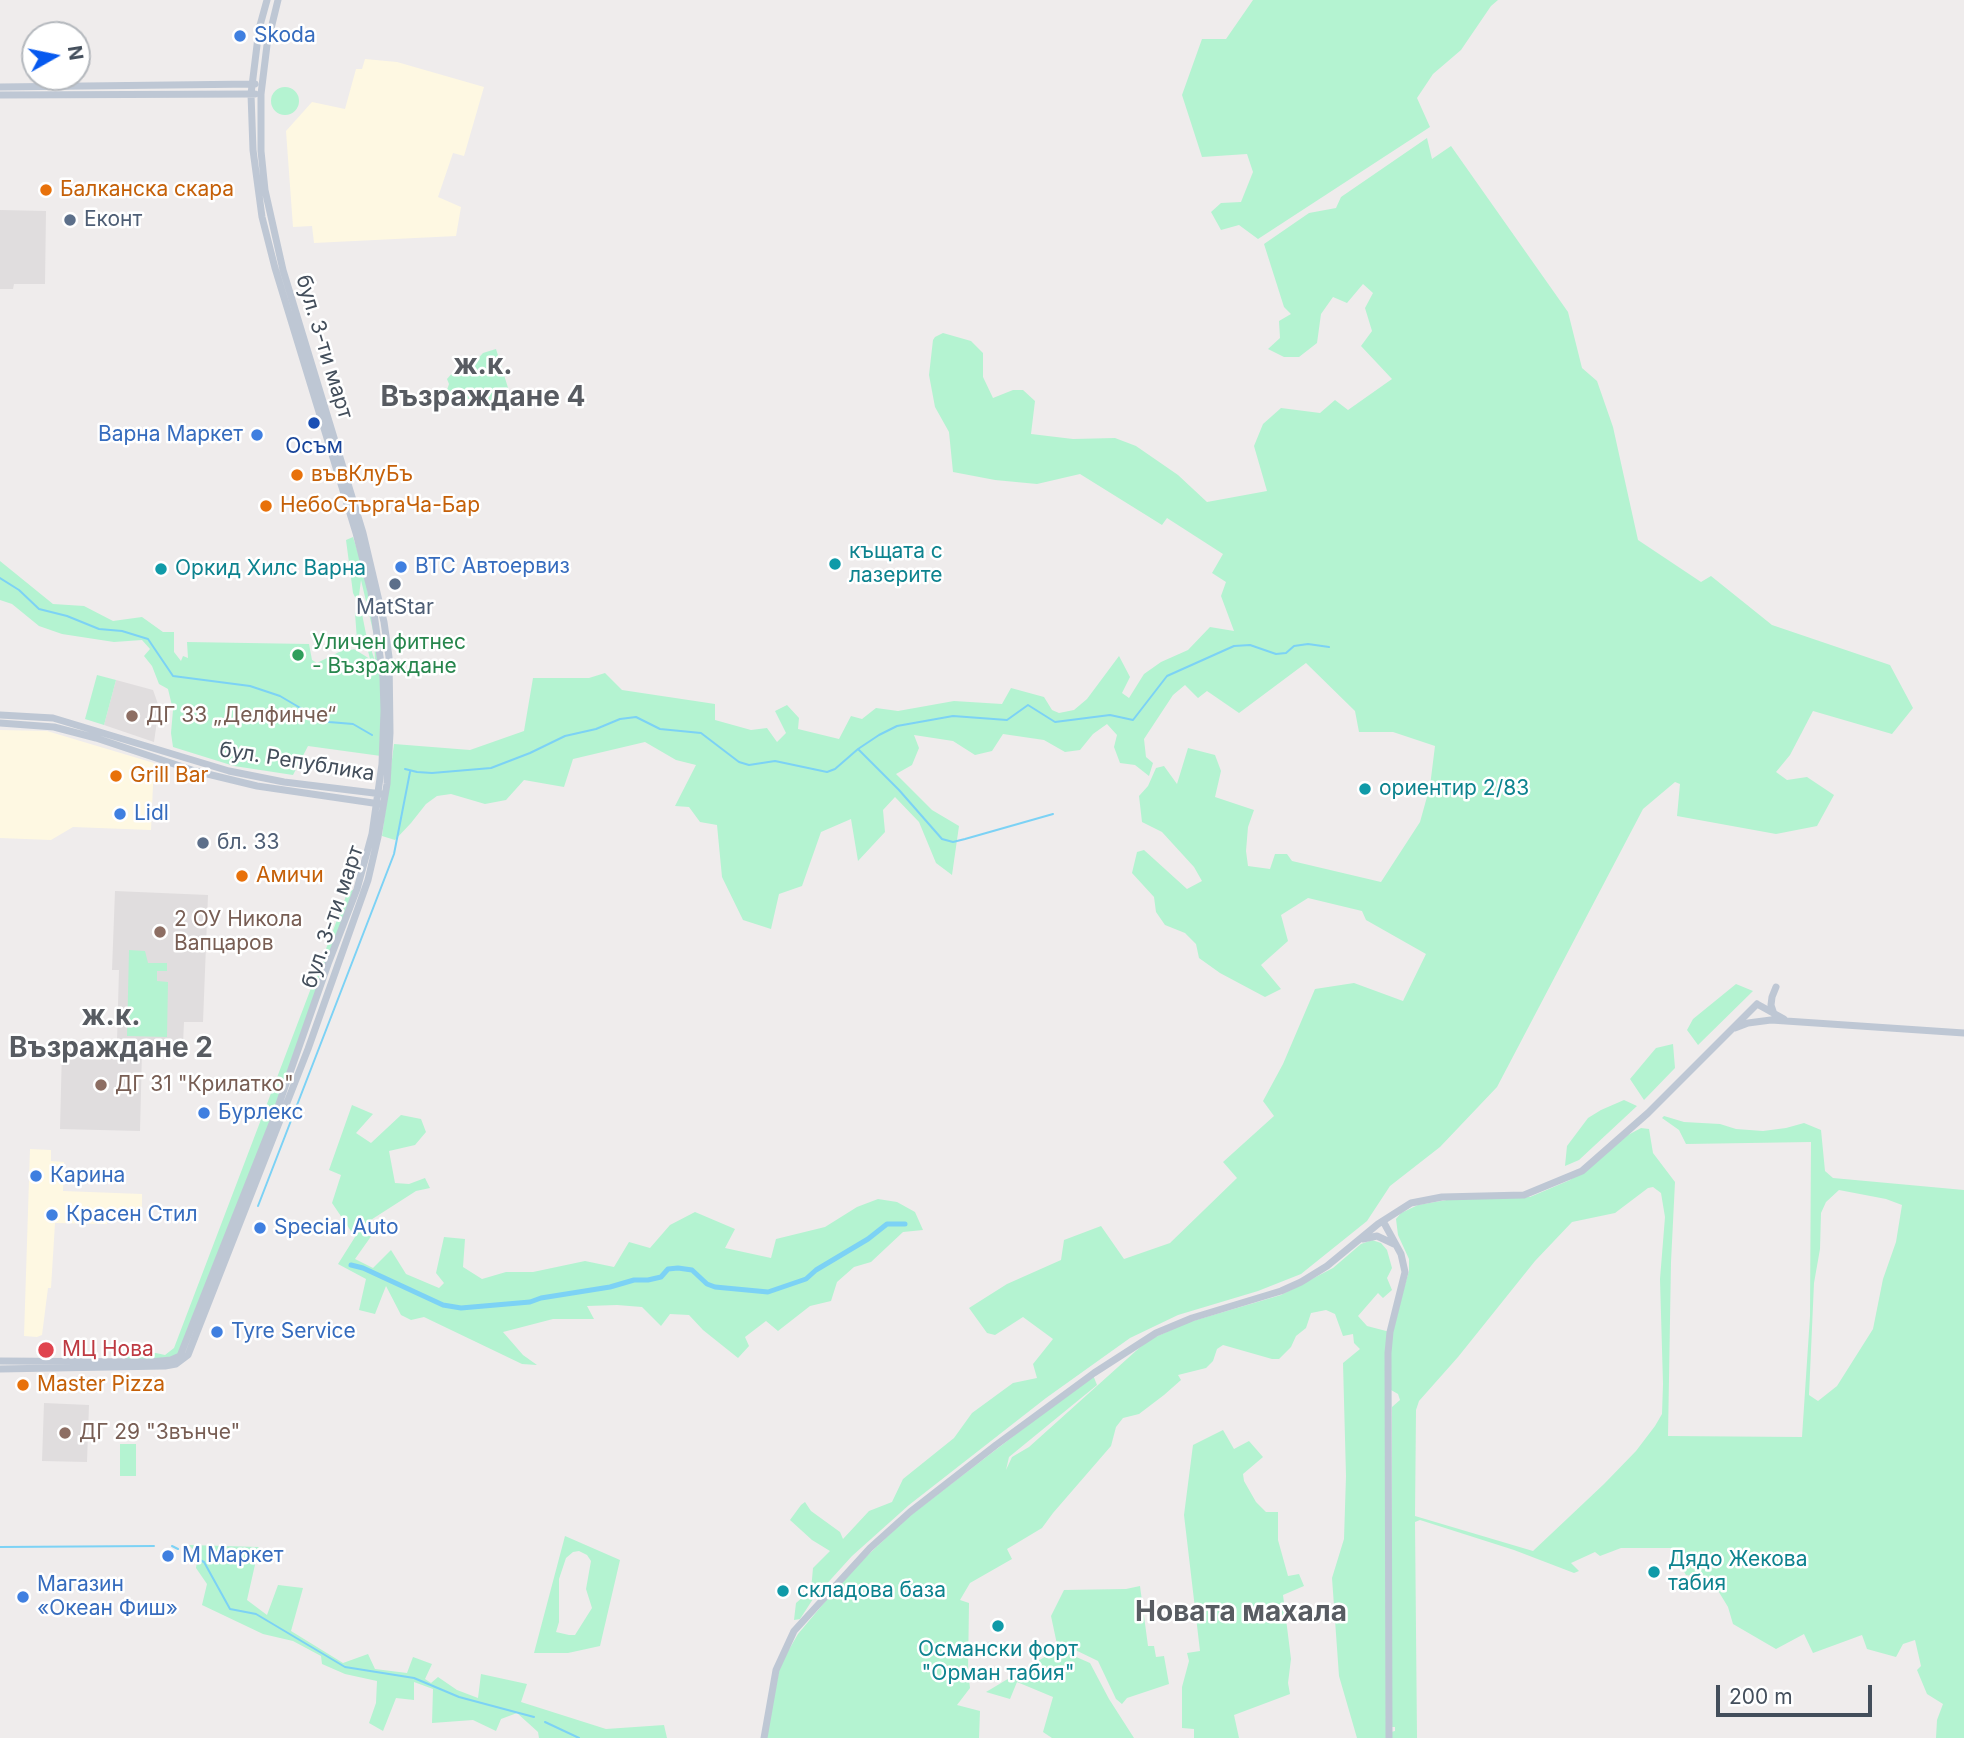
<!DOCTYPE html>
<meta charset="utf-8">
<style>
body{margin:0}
#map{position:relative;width:1964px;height:1738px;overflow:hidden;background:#efecec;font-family:Inter,sans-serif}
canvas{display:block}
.north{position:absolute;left:21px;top:21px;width:70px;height:70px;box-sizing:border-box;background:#fff;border:2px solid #b4b8bd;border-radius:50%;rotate:81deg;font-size:19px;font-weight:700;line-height:28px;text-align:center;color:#434e5b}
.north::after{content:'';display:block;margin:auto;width:24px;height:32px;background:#0659ef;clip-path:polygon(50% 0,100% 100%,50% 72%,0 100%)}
.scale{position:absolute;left:1716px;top:1685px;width:156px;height:32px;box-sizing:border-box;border:4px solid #434e5b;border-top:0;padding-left:9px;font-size:21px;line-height:24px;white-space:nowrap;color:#434e5b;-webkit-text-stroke:5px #fff;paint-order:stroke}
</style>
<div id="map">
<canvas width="1964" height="1738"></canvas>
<div class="north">N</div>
<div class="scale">200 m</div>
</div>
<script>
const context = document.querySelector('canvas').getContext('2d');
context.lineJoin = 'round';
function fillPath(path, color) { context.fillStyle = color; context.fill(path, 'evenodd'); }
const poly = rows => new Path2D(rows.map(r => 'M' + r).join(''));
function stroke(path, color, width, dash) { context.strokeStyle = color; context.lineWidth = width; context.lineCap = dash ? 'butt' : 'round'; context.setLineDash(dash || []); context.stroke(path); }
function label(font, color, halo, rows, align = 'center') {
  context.font = font + ' Inter,sans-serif'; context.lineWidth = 5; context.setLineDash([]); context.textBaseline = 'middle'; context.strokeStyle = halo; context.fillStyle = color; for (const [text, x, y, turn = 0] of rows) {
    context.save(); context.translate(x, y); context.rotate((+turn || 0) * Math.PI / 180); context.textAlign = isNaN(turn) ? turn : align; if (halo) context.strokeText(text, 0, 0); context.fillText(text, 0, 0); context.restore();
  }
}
const commercial = poly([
 [365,59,397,62,484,87,464,156,453,153,438,197,461,207,456,236,314,243,312,226,293,227,286,131,312,102,345,109,356,69,362,69],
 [0,730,47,731,154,763,151,830,73,827,51,840,0,838],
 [30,1149,51,1150,51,1161,64,1162,63,1191,142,1194,142,1210,107,1209,107,1224,55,1223,51,1288,48,1288,42,1335,37,1337,24,1336]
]);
const education = poly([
 [0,210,46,211,45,284,14,284,13,289,0,289],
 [116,680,153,690,159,707,154,742,104,725],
 [115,891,208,895,203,1022,184,1022,183,1044,117,1041,119,970,112,970],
 [62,1049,142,1051,140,1131,60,1129],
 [44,1403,89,1405,87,1462,42,1461]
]);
const green = poly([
 [1253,0,1498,0,1491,6,1461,50,1433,74,1417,98,1430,127,1258,239,1239,225,1221,230,1211,212,1221,203,1241,202,1253,172,1247,154,1202,157,1182,95,1202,39,1226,39],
 '271 101a14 14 0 1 1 28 0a14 14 0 1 1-28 0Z',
 [1427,138,1432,159,1451,146,1568,312,1582,368,1597,381,1613,427,1638,540,1701,582,1711,576,1772,625,1890,665,1913,708,1892,734,1813,711,1790,755,1776,772,1787,780,1807,777,1834,795,1817,826,1776,834,1677,816,1680,784,1675,782,1643,809,1497,1087,1440,1147,1390,1186,1367,1221,1301,1274,1258,1291,1178,1315,1130,1338,1046,1398,909,1505,852,1556,813,1599,800,1619,794,1620,796,1603,811,1590,813,1568,830,1551,812,1540,790,1520,801,1505,805,1502,811,1511,840,1532,843,1539,869,1511,892,1502,903,1479,954,1438,972,1413,1013,1383,1037,1378,1033,1364,1053,1339,1023,1317,995,1335,987,1333,969,1308,1007,1284,1061,1260,1064,1240,1101,1226,1124,1259,1170,1243,1237,1178,1223,1162,1274,1116,1263,1101,1283,1064,1315,989,1354,983,1403,1001,1426,954,1366,920,1362,911,1308,898,1281,915,1288,941,1261,965,1281,989,1265,997,1220,973,1199,958,1196,944,1185,933,1165,925,1156,912,1154,897,1132,873,1137,852,1144,850,1187,889,1202,881,1194,867,1162,832,1142,822,1139,796,1148,786,1156,768,1164,766,1177,784,1188,748,1215,755,1221,771,1215,797,1254,810,1248,827,1246,851,1248,866,1270,869,1275,854,1287,854,1292,861,1381,882,1420,822,1430,786,1435,746,1393,732,1359,732,1355,711,1306,663,1239,713,1207,691,1198,698,1185,685,1173,695,1144,739,1146,757,1153,763,1149,776,1135,765,1120,763,1114,747,1117,735,1107,724,1093,734,1080,750,1065,752,1044,740,1003,734,992,751,975,755,953,741,914,735,919,748,912,765,896,774,932,810,959,826,952,875,936,863,919,822,895,797,883,810,885,832,858,861,851,819,821,832,802,886,779,894,771,929,743,920,722,877,717,825,700,822,689,807,675,806,696,765,676,760,645,742,573,759,564,787,524,780,506,800,485,804,451,794,437,796,426,804,411,823,395,840,382,836,394,744,470,750,524,731,533,678,589,678,605,673,622,690,715,704,715,720,751,730,767,728,777,742,786,733,775,711,787,705,799,718,798,729,839,739,851,716,862,719,876,708,898,711,954,701,1002,704,1011,688,1044,697,1052,710,1059,713,1074,710,1087,699,1119,656,1130,677,1122,693,1129,698,1144,674,1161,662,1188,650,1210,627,1234,631,1221,596,1226,582,1212,573,1223,554,1167,518,1162,525,1080,474,1037,484,995,480,953,472,949,432,935,407,929,375,933,340,935,337,943,333,971,341,983,353,983,377,993,398,1013,390,1023,390,1035,401,1031,434,1073,439,1115,438,1136,446,1178,475,1207,502,1267,491,1254,446,1263,424,1281,408,1320,413,1335,400,1348,410,1392,379,1361,346,1372,331,1365,308,1373,293,1363,284,1347,303,1333,297,1321,314,1317,343,1299,357,1284,357,1268,349,1280,338,1279,321,1291,314,1284,307,1264,244,1309,213,1336,208,1341,197],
 [496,349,509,391,503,404,448,396,446,393,449,384,447,379,454,371,474,363,483,353],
 [353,537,364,570,379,658,382,699,381,756,308,746,293,775,234,766,173,747,171,733,173,710,168,689,159,684,152,666,144,656,150,649,142,640,114,642,62,634,39,626,12,604,0,600,0,561,53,604,84,606,113,621,142,617,163,632,174,632,174,652,181,661,183,656,188,658,187,642,309,644,312,660,317,663,349,647,350,650,354,649,370,659,368,651,357,640,355,613,361,609,366,634,375,661,374,635,361,580,358,603,353,593,346,540],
 [97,675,116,680,104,725,85,719],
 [357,889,273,1121,180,1356,124,1362,125,1354,156,1353,165,1355,174,1348,348,891],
 [129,950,145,951,148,963,167,963,167,971,157,971,157,981,168,982,167,1037,127,1036],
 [1736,984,1753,991,1698,1045,1687,1030,1693,1019],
 [1673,1044,1675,1068,1644,1100,1630,1079,1656,1048],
 [1624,1100,1637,1106,1579,1160,1565,1166,1567,1146,1588,1118,1601,1110],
 [352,1105,373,1114,356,1133,371,1143,401,1115,421,1119,426,1132,415,1145,389,1151,395,1183,409,1184,425,1178,430,1188,416,1191,363,1225,372,1235,355,1259,373,1268,391,1250,406,1274,439,1288,444,1283,436,1273,444,1237,465,1239,463,1267,482,1279,506,1272,533,1272,585,1261,614,1267,629,1242,650,1248,670,1225,695,1212,735,1229,725,1248,771,1258,776,1239,825,1227,857,1207,878,1199,897,1202,915,1212,923,1230,903,1232,871,1262,854,1267,837,1282,831,1301,810,1306,778,1331,766,1321,745,1337,749,1346,738,1358,703,1330,689,1315,670,1314,661,1326,642,1307,617,1305,587,1306,594,1319,553,1319,503,1332,523,1355,537,1365,522,1364,424,1317,411,1320,401,1315,386,1286,375,1314,359,1310,366,1279,338,1264,355,1237,332,1203,341,1175,329,1170],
 [1664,1116,1684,1122,1720,1124,1736,1129,1763,1131,1786,1128,1804,1123,1821,1130,1825,1171,1833,1178,1964,1190,1964,1738,1936,1738,1937,1720,1943,1704,1927,1694,1917,1670,1921,1666,1915,1640,1903,1644,1896,1657,1867,1649,1862,1635,1813,1653,1804,1634,1776,1649,1733,1624,1728,1607,1711,1579,1686,1575,1671,1548,1621,1548,1600,1556,1595,1552,1571,1563,1579,1571,1574,1573,1514,1550,1420,1520,1415,1522,1417,1738,1391,1738,1391,1732,1395,1731,1395,1727,1392,1727,1392,1407,1400,1400,1398,1394,1391,1390,1390,1367,1392,1329,1409,1271,1409,1259,1398,1235,1396,1219,1401,1213,1418,1205,1452,1199,1530,1197,1570,1180,1628,1135,1641,1128,1649,1129,1653,1153,1675,1182,1671,1262,1668,1436,1802,1437,1810,1316,1811,1142,1686,1144,1679,1130,1662,1118],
 [1653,1187,1661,1193,1665,1217,1660,1279,1663,1384,1662,1414,1655,1426,1636,1451,1604,1484,1533,1551,1415,1516,1416,1410,1419,1401,1458,1357,1535,1261,1572,1222,1615,1213,1648,1188],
 [1839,1190,1886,1199,1902,1205,1896,1242,1883,1279,1873,1329,1837,1386,1818,1401,1809,1395,1814,1283,1820,1249,1821,1213,1826,1202],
 [1372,1240,1381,1243,1387,1250,1392,1268,1387,1278,1392,1290,1383,1298,1378,1293,1358,1316,1367,1326,1390,1332,1389,1738,1357,1738,1339,1676,1332,1578,1344,1539,1346,1476,1343,1363,1360,1349,1354,1343,1353,1334,1343,1336,1335,1314,1326,1310,1311,1313,1306,1328,1296,1336,1291,1347,1279,1359,1272,1359,1223,1345,1217,1349,1213,1361,1206,1368,1178,1375,1181,1380,1164,1395,1139,1414,1123,1418,1116,1427,1111,1446,1053,1513,1042,1528,1007,1549,1012,1559,970,1583,960,1600,969,1603,968,1672,970,1688,957,1705,980,1711,979,1738,766,1738,780,1665,798,1634,850,1572,907,1518,1093,1375,1097,1385,1009,1457,1006,1470,1012,1457,1029,1447,1147,1341,1186,1323,1281,1295,1333,1268,1361,1244],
 [1223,1430,1234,1449,1249,1441,1263,1457,1243,1474,1244,1481,1256,1502,1266,1512,1278,1512,1278,1540,1288,1576,1299,1574,1304,1586,1283,1595,1291,1659,1288,1683,1290,1694,1234,1715,1239,1738,1194,1738,1194,1729,1182,1728,1182,1687,1189,1661,1187,1653,1200,1651,1184,1515,1193,1445],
 [120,1444,136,1444,136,1476,120,1476],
 [565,1536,620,1560,600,1646,568,1653,534,1653],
 [579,1551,587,1555,591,1561,586,1589,592,1608,575,1635,569,1635,556,1632,559,1622,559,1579,566,1558,573,1552],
 [189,1545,259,1547,247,1600,267,1615,278,1585,303,1588,291,1631,343,1663,368,1654,375,1669,407,1673,413,1657,432,1664,425,1679,431,1683,438,1677,457,1690,478,1698,481,1674,527,1684,521,1702,606,1729,664,1725,667,1738,539,1738,538,1732,517,1713,501,1719,496,1731,473,1720,432,1723,433,1689,414,1682,414,1700,396,1698,383,1731,369,1723,376,1703,377,1681,345,1674,322,1664,321,1656,293,1641,263,1634,202,1605,207,1584,196,1568,198,1555],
 [1140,1586,1148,1646,1154,1646,1156,1657,1164,1656,1169,1684,1127,1698,1122,1704,1116,1699,1098,1661,1063,1644,1058,1649,1090,1663,1109,1699,1134,1738,1052,1738,1043,1732,1053,1697,1017,1682,1010,1699,986,1692,1058,1649,1051,1616,1064,1590,1126,1589]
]);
const stream = poly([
 [0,578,19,590,39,609,67,616,99,629,122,631,148,639,173,676,250,686,280,696,319,719,329,722,353,724,372,735],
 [858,749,899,790,942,839,953,842,965,839,1053,814],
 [405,769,417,772,432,773,491,768,530,753,565,736,596,729,620,719,636,717,660,729,701,733,739,762,749,765,775,761,827,772,835,769,858,749,879,735,897,726,953,716,1007,720,1028,705,1055,722,1110,715,1133,720,1167,676,1234,646,1250,645,1276,654,1286,653,1294,646,1308,644,1329,647],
 [258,1206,394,854,410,772],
 [172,1546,178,1549],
 [0,1547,154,1546],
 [186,1553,204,1562,230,1609,256,1614,345,1667,414,1678,459,1697,534,1717],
 [545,1722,579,1738]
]);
const canal = poly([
 [351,1265,363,1268,443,1305,461,1308,530,1302,541,1298,610,1287,634,1280,648,1280,661,1277,668,1269,678,1268,692,1270,707,1284,715,1287,768,1292,806,1279,816,1270,868,1239,887,1224,905,1224]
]);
const tertiary = poly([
 [0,87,255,84],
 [0,95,255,94],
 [0,715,53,718,229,771,284,782,382,794],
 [0,723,54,727,96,738,195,771,257,786,380,804],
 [1757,1004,1784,1019],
 [1774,1014,1771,1005,1772,997,1776,987],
 [1735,1028,1748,1023,1771,1020,1964,1033],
 [1383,1221,1401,1254,1405,1272,1390,1332,1388,1353,1389,1738],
 [1363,1239,1377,1236,1394,1244],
 [0,1361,150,1362,171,1360,180,1356,273,1121,328,964,357,889,372,834,382,764,384,711,383,678,371,592,356,533,275,268,262,217,253,150,251,94,259,29,267,0],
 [0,1369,165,1366,176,1364,188,1355,308,1049,368,880,378,837,387,784,390,733,389,657,384,622,363,533,283,270,265,190,261,151,261,94,267,45,278,0],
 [764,1738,776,1670,794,1631,870,1548,910,1512,996,1445,1094,1373,1156,1333,1192,1318,1281,1291,1301,1282,1327,1266,1378,1224,1411,1203,1442,1197,1524,1195,1582,1171,1648,1113,1757,1004]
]);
const markers = [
 [240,36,7,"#3f7fe0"],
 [46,190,7,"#e8710a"],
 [70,220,7,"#5c6f8a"],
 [314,423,7,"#1a4fb4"],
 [257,435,7,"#3f7fe0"],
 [297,475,7,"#e8710a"],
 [266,506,7,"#e8710a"],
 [835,564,7,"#0f9aa8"],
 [401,567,7,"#3f7fe0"],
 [161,569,7,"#0f9aa8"],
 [395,584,7,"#5c6f8a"],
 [298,655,7,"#2e9e5b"],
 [132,716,7,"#8d6e63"],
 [116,776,7,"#e8710a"],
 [1365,789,7,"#0f9aa8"],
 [120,814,7,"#3f7fe0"],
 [203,843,7,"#5c6f8a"],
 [242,876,7,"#e8710a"],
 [160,932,7,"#8d6e63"],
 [101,1085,7,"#8d6e63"],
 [204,1113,7,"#3f7fe0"],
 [36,1176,7,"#3f7fe0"],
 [52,1215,7,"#3f7fe0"],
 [260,1228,7,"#3f7fe0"],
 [217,1332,7,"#3f7fe0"],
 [46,1350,9,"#e0444e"],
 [23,1385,7,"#e8710a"],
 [65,1433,7,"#8d6e63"],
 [168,1556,7,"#3f7fe0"],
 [1654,1572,7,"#0f9aa8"],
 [783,1591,7,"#0f9aa8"],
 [23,1597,7,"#3f7fe0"],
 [998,1626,7,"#0f9aa8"]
];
const shopNames = [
 ["Skoda",254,36],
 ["Варна Маркет",243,435,"right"],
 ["ВТС Автоервиз",415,567],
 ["Lidl",134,814],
 ["Бурлекс",218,1113],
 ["Карина",50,1176],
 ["Красен Стил",66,1215],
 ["Special Auto",274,1228],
 ["Tyre Service",231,1332],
 ["М Маркет",182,1556],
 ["Магазин",37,1585],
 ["«Океан Фиш»",37,1609]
];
const foodNames = [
 ["Балканска скара",60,190],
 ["въвКлуБъ",311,475],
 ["НебоСтъргаЧа-Бар",280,506],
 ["Grill Bar",130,776],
 ["Амичи",256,876],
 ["Master Pizza",37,1385]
];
const serviceNames = [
 ["Еконт",84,220],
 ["MatStar",395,608,"center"],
 ["бл. 33",217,843]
];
const streetNames = [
 ["бул. 3-ти март",324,347,73],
 ["бул. Република",297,762,9],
 ["бул. 3-ти март",333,917,-71]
];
const transitNames = [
 ["Осъм",314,447]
];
const cultureNames = [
 ["къщата с",849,552],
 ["лазерите",849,576],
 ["Оркид Хилс Варна",175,569],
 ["ориентир 2/83",1379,789],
 ["Дядо Жекова",1668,1560],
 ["табия",1668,1584],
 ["складова база",797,1591],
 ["Османски форт",998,1650,"center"],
 ["\"Орман табия\"",998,1674,"center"]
];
const leisureNames = [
 ["Уличен фитнес",312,643],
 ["- Възраждане",312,667]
];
const educationNames = [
 ["ДГ 33 „Делфинче“",146,716],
 ["2 ОУ Никола",174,920],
 ["Вапцаров",174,944],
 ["ДГ 31 \"Крилатко\"",115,1085],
 ["ДГ 29 \"Звънче\"",79,1433]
];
const healthNames = [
 ["МЦ Нова",62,1350]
];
const districtNames = [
 ["ж.к.",483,366],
 ["Възраждане 4",483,398],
 ["ж.к.",111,1017],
 ["Възраждане 2",111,1049],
 ["Новата махала",1241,1613]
];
fillPath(commercial, '#fef8e2');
fillPath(education, '#e0ddde');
fillPath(green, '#b4f3d1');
stroke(stream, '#7cd2f5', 2);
stroke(canal, '#7cd2f5', 5);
stroke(tertiary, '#bec7d4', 7);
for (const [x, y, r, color] of markers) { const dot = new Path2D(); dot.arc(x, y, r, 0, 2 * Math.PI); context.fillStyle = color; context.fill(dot); stroke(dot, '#fff', 2.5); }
label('21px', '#366cbe', '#fff', shopNames, 'left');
label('21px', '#c56008', '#fff', foodNames, 'left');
label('21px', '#4e5e75', '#fff', serviceNames, 'left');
label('21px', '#434e5b', '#fff', streetNames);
label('21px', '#164399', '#fff', transitNames);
label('21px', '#0d838f', '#fff', cultureNames, 'left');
label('21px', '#27864d', '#fff', leisureNames, 'left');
label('21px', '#785e54', '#fff', educationNames, 'left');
label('21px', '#be3a42', '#fff', healthNames, 'left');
label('bold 28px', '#585c62', '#fff', districtNames);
</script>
